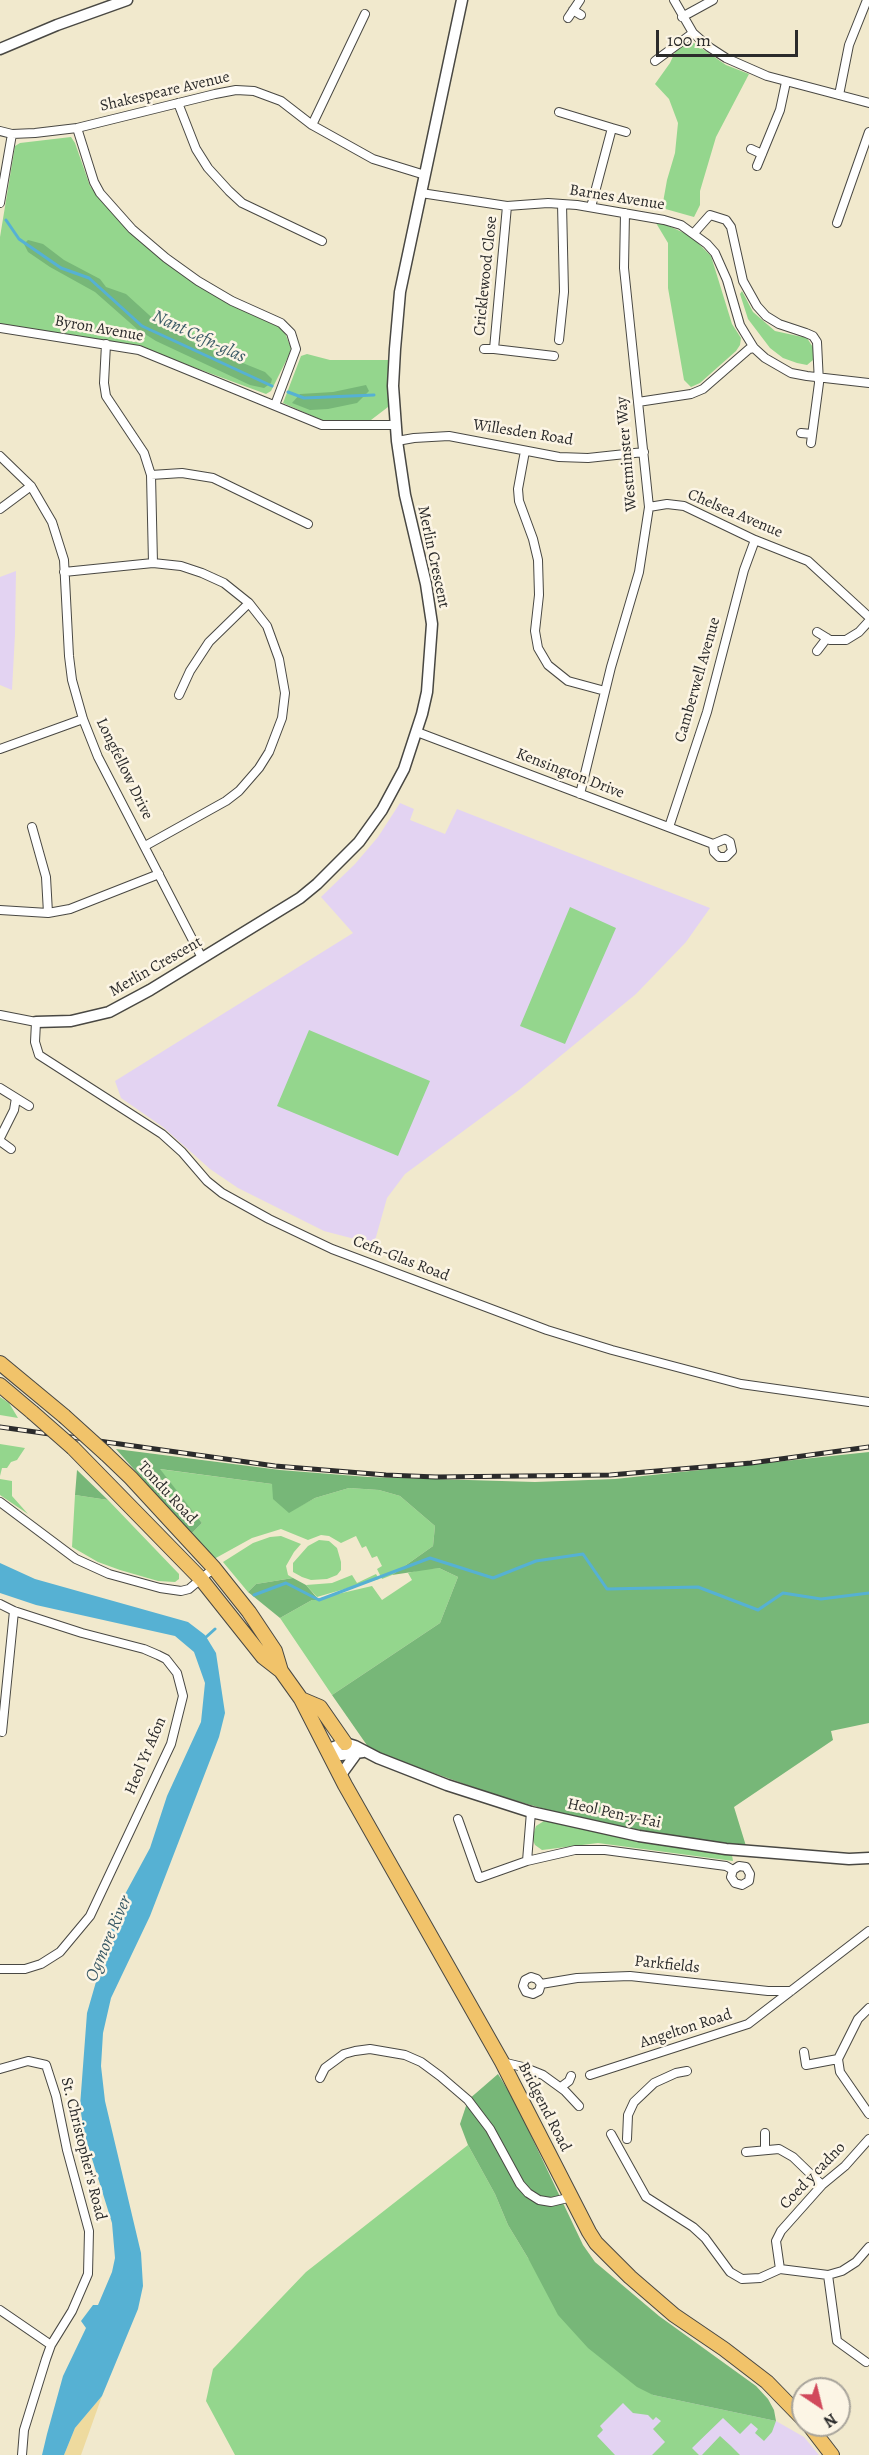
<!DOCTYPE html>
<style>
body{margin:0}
#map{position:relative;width:869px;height:2455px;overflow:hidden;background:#f1e9cd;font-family:Alegreya,serif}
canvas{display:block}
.north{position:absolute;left:791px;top:2377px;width:60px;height:60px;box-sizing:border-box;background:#fcf5e5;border:2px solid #a8a49b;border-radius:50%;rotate:145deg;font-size:16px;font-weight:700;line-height:24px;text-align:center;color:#2b2b2b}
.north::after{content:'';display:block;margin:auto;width:21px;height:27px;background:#d1495b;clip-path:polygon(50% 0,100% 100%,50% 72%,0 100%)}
.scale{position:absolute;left:656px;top:30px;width:142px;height:27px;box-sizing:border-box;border:3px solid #2b2b2b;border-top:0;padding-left:8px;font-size:18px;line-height:21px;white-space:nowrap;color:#2b2b2b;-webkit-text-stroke:4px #fcf5e5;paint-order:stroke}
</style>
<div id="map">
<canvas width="869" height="2455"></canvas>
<div class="north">N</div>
<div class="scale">100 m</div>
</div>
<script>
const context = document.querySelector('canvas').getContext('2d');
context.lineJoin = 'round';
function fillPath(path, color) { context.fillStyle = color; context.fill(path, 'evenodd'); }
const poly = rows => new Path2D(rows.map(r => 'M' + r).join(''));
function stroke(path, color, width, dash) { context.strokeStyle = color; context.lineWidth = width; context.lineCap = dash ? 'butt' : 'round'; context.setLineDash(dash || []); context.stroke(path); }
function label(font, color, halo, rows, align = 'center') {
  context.font = font + ' Alegreya,serif'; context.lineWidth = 5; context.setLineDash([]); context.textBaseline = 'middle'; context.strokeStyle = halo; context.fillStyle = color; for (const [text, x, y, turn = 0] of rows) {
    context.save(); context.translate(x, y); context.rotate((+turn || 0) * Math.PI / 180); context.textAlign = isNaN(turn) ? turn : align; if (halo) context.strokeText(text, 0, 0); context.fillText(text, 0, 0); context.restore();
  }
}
const built = poly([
 [16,571,15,634,12,690,0,685,0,577],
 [400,803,414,809,410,820,445,834,457,809,710,908,686,942,636,994,519,1090,405,1174,387,1198,374,1244,324,1231,238,1188,210,1169,163,1127,121,1098,115,1081,353,933,321,897,355,864,378,837],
 [653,2395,776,2421,804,2437,819,2455,422,2455]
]);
const green = poly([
 [694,43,726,65,749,74,716,137,700,191,700,205,694,217,662,208,667,180,675,153,678,123,669,99,655,84,670,63,676,50,687,44],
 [71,137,75,143,90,186,101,200,221,299,279,327,285,333,291,348,289,355,271,391,266,394,166,357,0,325,0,237,15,146,20,143],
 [656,223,662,223,691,236,711,256,732,324,741,338,740,345,736,351,700,383,691,387,684,380,668,288,668,243],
 [742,291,753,312,775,331,807,338,814,349,813,360,807,365,797,363,783,358,770,348,748,319,740,294],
 [307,354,330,360,388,360,388,407,371,420,326,422,283,403,301,356],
 [570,907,616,928,565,1044,520,1026],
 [309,1030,430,1081,398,1156,277,1106],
 [0,1397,9,1403,18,1418,0,1415],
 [0,1444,25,1448,17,1460,11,1462,7,1468,2,1468,0,1476],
 [159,1469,272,1484,289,1512,315,1498,349,1488,379,1490,400,1496,435,1526,433,1546,392,1575,382,1579,377,1569,382,1566,377,1556,372,1558,366,1546,362,1548,356,1536,341,1543,329,1536,321,1535,308,1540,281,1529,252,1538,214,1559,191,1534,202,1523],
 [0,1479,12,1481,12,1496,28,1514,0,1495],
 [75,1495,108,1500,179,1574,179,1579,175,1582,158,1581,120,1570,98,1562,72,1547],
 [281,1536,301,1544,294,1552,286,1566,288,1575,293,1578,256,1584,248,1592,223,1562,253,1543,270,1537],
 [319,1540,329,1541,337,1548,341,1562,341,1570,337,1575,327,1579,311,1580,302,1577,293,1572,293,1563,308,1546],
 [439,1568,458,1577,440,1623,332,1695,280,1618,312,1600,372,1586,382,1600,412,1580,408,1573,423,1569],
 [376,1574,379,1579,317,1597,306,1585,332,1583,352,1575,357,1583],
 [544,1821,732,1855,733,1861,598,1843,542,1850,535,1845,532,1838,536,1826],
 [468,2145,495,2194,508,2225,528,2258,653,2395,776,2421,772,2432,764,2441,755,2433,758,2429,751,2423,740,2434,723,2418,692,2448,699,2455,652,2455,665,2442,653,2429,661,2421,656,2417,653,2420,648,2415,633,2413,623,2403,600,2426,603,2430,597,2436,615,2455,235,2455,206,2401,213,2369,306,2272],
 [720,2436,731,2446,740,2455,702,2455]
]);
const forest = poly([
 [28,240,43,244,64,260,100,279,106,287,126,294,159,324,198,345,265,372,272,379,271,383,264,388,250,385,156,341,137,329,95,292,50,267,28,252,24,244],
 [366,385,369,391,357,403,328,409,310,410,292,403,300,394,333,392],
 [116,1449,280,1470,368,1477,535,1482,615,1479,869,1452,869,1723,831,1731,833,1740,734,1807,746,1846,656,1833,568,1816,490,1793,371,1751,332,1695,440,1623,458,1577,439,1568,392,1575,433,1546,435,1526,400,1496,379,1490,349,1488,315,1498,289,1513,273,1499,272,1484,160,1469,202,1523,191,1534],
 [77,1470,108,1500,75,1495],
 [293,1578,306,1585,319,1600,312,1600,280,1618,248,1592,256,1584],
 [498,2074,514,2100,583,2245,595,2262,659,2316,756,2386,768,2399,774,2410,776,2421,653,2395,637,2387,588,2348,558,2315,528,2258,508,2225,495,2194,468,2145,460,2124,468,2100]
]);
const sand = poly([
 [102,2396,81,2455,64,2455,75,2428]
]);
const water = poly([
 [0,1563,35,1579,188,1622,205,1635,216,1653,225,1713,219,1737,150,1916,111,1998,103,2033,101,2066,105,2101,141,2253,143,2286,138,2309,102,2396,75,2428,64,2455,42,2455,47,2434,63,2376,86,2328,81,2321,93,2305,98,2305,112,2272,115,2258,112,2223,84,2133,80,2106,87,2013,117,1909,150,1848,167,1796,201,1722,205,1683,194,1652,175,1636,36,1605,0,1593]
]);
const stream = poly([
 [6,220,19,239,61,268,89,278,142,326,272,386],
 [288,392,304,398,374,395],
 [254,1595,286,1583,319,1600,430,1558,493,1578,536,1561,583,1554,607,1589,698,1587,758,1610,783,1593,821,1599,869,1593],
 [205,1638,215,1629]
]);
const minor = poly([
 [674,0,693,33,709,47,726,58,767,76,869,103],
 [573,10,581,15],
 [682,17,713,0],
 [568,18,580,0],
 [655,61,693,33],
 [839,95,849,45,867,0],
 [178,103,196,149,208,168,229,191,242,203,322,241],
 [559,112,612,128,591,207],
 [312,125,365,14],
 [77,128,94,182,100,193,132,229,166,258,198,281,232,301,281,323,291,333,296,349,275,405],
 [612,128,626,132],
 [0,131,12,134,35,133,77,128,215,94,236,90,254,91,281,101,312,125,373,159,425,175],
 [751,149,762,154],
 [757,166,780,110,786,82],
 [421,193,507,206,548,203,577,205,664,220,681,225,707,244,715,253,727,280,740,325,754,348,765,358,791,373,807,376,869,383],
 [0,203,12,134],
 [507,206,494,349,554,356],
 [837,223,869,132],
 [694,233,710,215,726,220,731,227,743,281,757,306,766,316,779,324,806,333,813,336,817,342,819,383,811,443],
 [0,328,139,350,322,425,396,425],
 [559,340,564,292,562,204],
 [106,344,104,383,106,396,144,453,151,475,153,563],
 [484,349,494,349],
 [638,402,691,394,703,389,749,349,754,348],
 [801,433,812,434],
 [397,441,414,438,449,436,559,457,588,458,644,452],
 [525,451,518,489,519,501,533,539,538,560,539,595,535,631,538,648,548,665,568,681,605,691],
 [0,456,31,486,52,522,64,560,69,656,72,680,83,719,98,757,202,958],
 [151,475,182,473,213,478,308,524],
 [649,507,667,504,684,506,755,540,808,561,869,617],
 [0,509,31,486],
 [64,572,153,563,181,566,202,573,224,583,249,603,267,626,279,659,285,693,282,718,269,752,259,768,239,791,226,801,145,846],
 [817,632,830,640,846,640,859,632,869,621],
 [817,651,827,638],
 [179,695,190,671,209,642,249,603],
 [417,732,713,844,725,839,730,842,732,851,726,857,719,857,714,852,713,844],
 [0,749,83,719],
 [580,794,611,667,639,572,649,507,624,268,625,213],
 [32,827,46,877,48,913],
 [669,827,707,712,744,570,755,540],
 [0,910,48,913,70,909,159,874],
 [0,1015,36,1022,35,1042,39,1055,162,1134,182,1152,207,1181,222,1193,269,1219,332,1249,547,1330,612,1350,741,1384,869,1402],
 [0,1088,29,1106],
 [0,1138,14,1110,16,1098],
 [0,1141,11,1149],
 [0,1502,76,1559,109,1574,160,1588,181,1591,189,1589,214,1568],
 [0,1604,14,1611,82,1633,144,1649,158,1655,166,1659,177,1673,183,1696,171,1744,90,1916,60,1952,41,1964,25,1969,0,1969],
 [2,1732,14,1611],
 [531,1812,527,1861,575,1850,605,1850,726,1866,733,1870,731,1877,735,1883,742,1885,749,1881,750,1874,746,1867,739,1866,733,1870],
 [458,1819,479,1878,527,1861],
 [541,1984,539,1991,533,1994,526,1992,523,1986,525,1980,531,1977,537,1979,541,1984,577,1978,630,1976,768,1991,791,1991],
 [869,2008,858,2019,838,2059,840,2072,869,2114],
 [804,2052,806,2065,838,2059],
 [502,2062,523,2067,543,2075,565,2091,579,2106],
 [0,2069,28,2061,46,2065,56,2096,67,2150,89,2231,88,2274,72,2311,51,2345,46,2359,24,2430,22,2455],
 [590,2075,748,2024,869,1931],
 [320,2078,325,2068,344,2054,355,2051,370,2049,405,2055,421,2062,440,2076,468,2100,490,2129,520,2184,528,2193,539,2200,551,2202,572,2197],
 [561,2087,569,2081,571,2076],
 [765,2133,765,2149],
 [611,2134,646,2197,693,2227,705,2238,730,2272,742,2279,760,2278,780,2269,828,2275,842,2271,856,2262,869,2247],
 [627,2139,628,2115,634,2102,654,2083,676,2073,687,2071],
 [746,2152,779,2149,793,2157,822,2185],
 [780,2269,776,2241,781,2231,822,2185,845,2166,869,2139],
 [828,2275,837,2341,866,2362],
 [0,2310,51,2345]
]);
const tertiary = poly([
 [0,49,57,25,127,0],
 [36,1022,71,1021,109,1012,150,990,300,898,317,884,359,842,382,810,404,769,422,714,427,692,432,624,426,584,405,495,397,441,393,386,395,349,400,292,462,0],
 [326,1750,345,1743,355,1746,378,1758,447,1785,531,1812,639,1836,726,1849,849,1859,869,1858],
 [326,1750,341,1755,363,1752],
 [340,1776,356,1754]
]);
const primary = poly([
 [0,1363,64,1416],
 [0,1385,32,1412],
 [73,1448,201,1579,263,1657,281,1671,301,1699,345,1785,502,2062,589,2232,596,2243,630,2277,674,2315,724,2349,767,2382,803,2419],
 [106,1454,131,1478,214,1568,249,1612,275,1651,281,1671],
 [301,1699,320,1707,345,1743],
 [809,2425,832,2455]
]);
const rail = poly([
 [0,1427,275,1466,386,1475,436,1477,610,1475,751,1463,869,1447]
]);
const primaryBridge = poly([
 [32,1412,73,1448],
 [64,1416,106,1454]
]);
const streetNames = [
 ["Shakespeare Avenue",165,92,-13],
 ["Barnes Avenue",617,198,9],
 ["Cricklewood Close",486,276,-84],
 ["Byron Avenue",99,329,10],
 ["Willesden Road",523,433,9],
 ["Westminster Way",627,454,-95],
 ["Chelsea Avenue",735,514,23],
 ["Merlin Crescent",433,557,78],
 ["Camberwell Avenue",698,680,-74],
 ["Longfellow Drive",124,769,64],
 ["Kensington Drive",570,774,21],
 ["Merlin Crescent",156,967,-30],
 ["Cefn-Glas Road",401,1259,21],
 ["Tondu Road",167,1493,47],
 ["Heol Yr Afon",146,1756,-67],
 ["Heol Pen-y-Fai",614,1814,12],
 ["Parkfields",667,1965,6],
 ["Angelton Road",686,2029,-18],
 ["Bridgend Road",544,2107,63],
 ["St. Christopher's Road",83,2149,76],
 ["Coed y cadno",813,2176,-46]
];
const waterNames = [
 ["Nant Cefn-glas",199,337,25],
 ["Ogmore River",109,1939,-67]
];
fillPath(built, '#e3d3f2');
fillPath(green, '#94d68d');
fillPath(forest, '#77b778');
fillPath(sand, '#eeda9e');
fillPath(water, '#56b1d3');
stroke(stream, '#56b1d3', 3);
stroke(minor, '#494843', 10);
stroke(tertiary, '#494843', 13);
stroke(primary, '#494843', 16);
stroke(minor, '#fff', 8);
stroke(tertiary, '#fff', 10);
stroke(primary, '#f1c36a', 14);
stroke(rail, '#2b2b2b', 5);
stroke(rail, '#fcf5e5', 3, [9]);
stroke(primaryBridge, '#494843', 16, []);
stroke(primaryBridge, '#f1c36a', 14);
label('16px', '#2b2b2b', '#fcf5e5', streetNames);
label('italic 18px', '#3a5a66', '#fcf5e5', waterNames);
</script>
